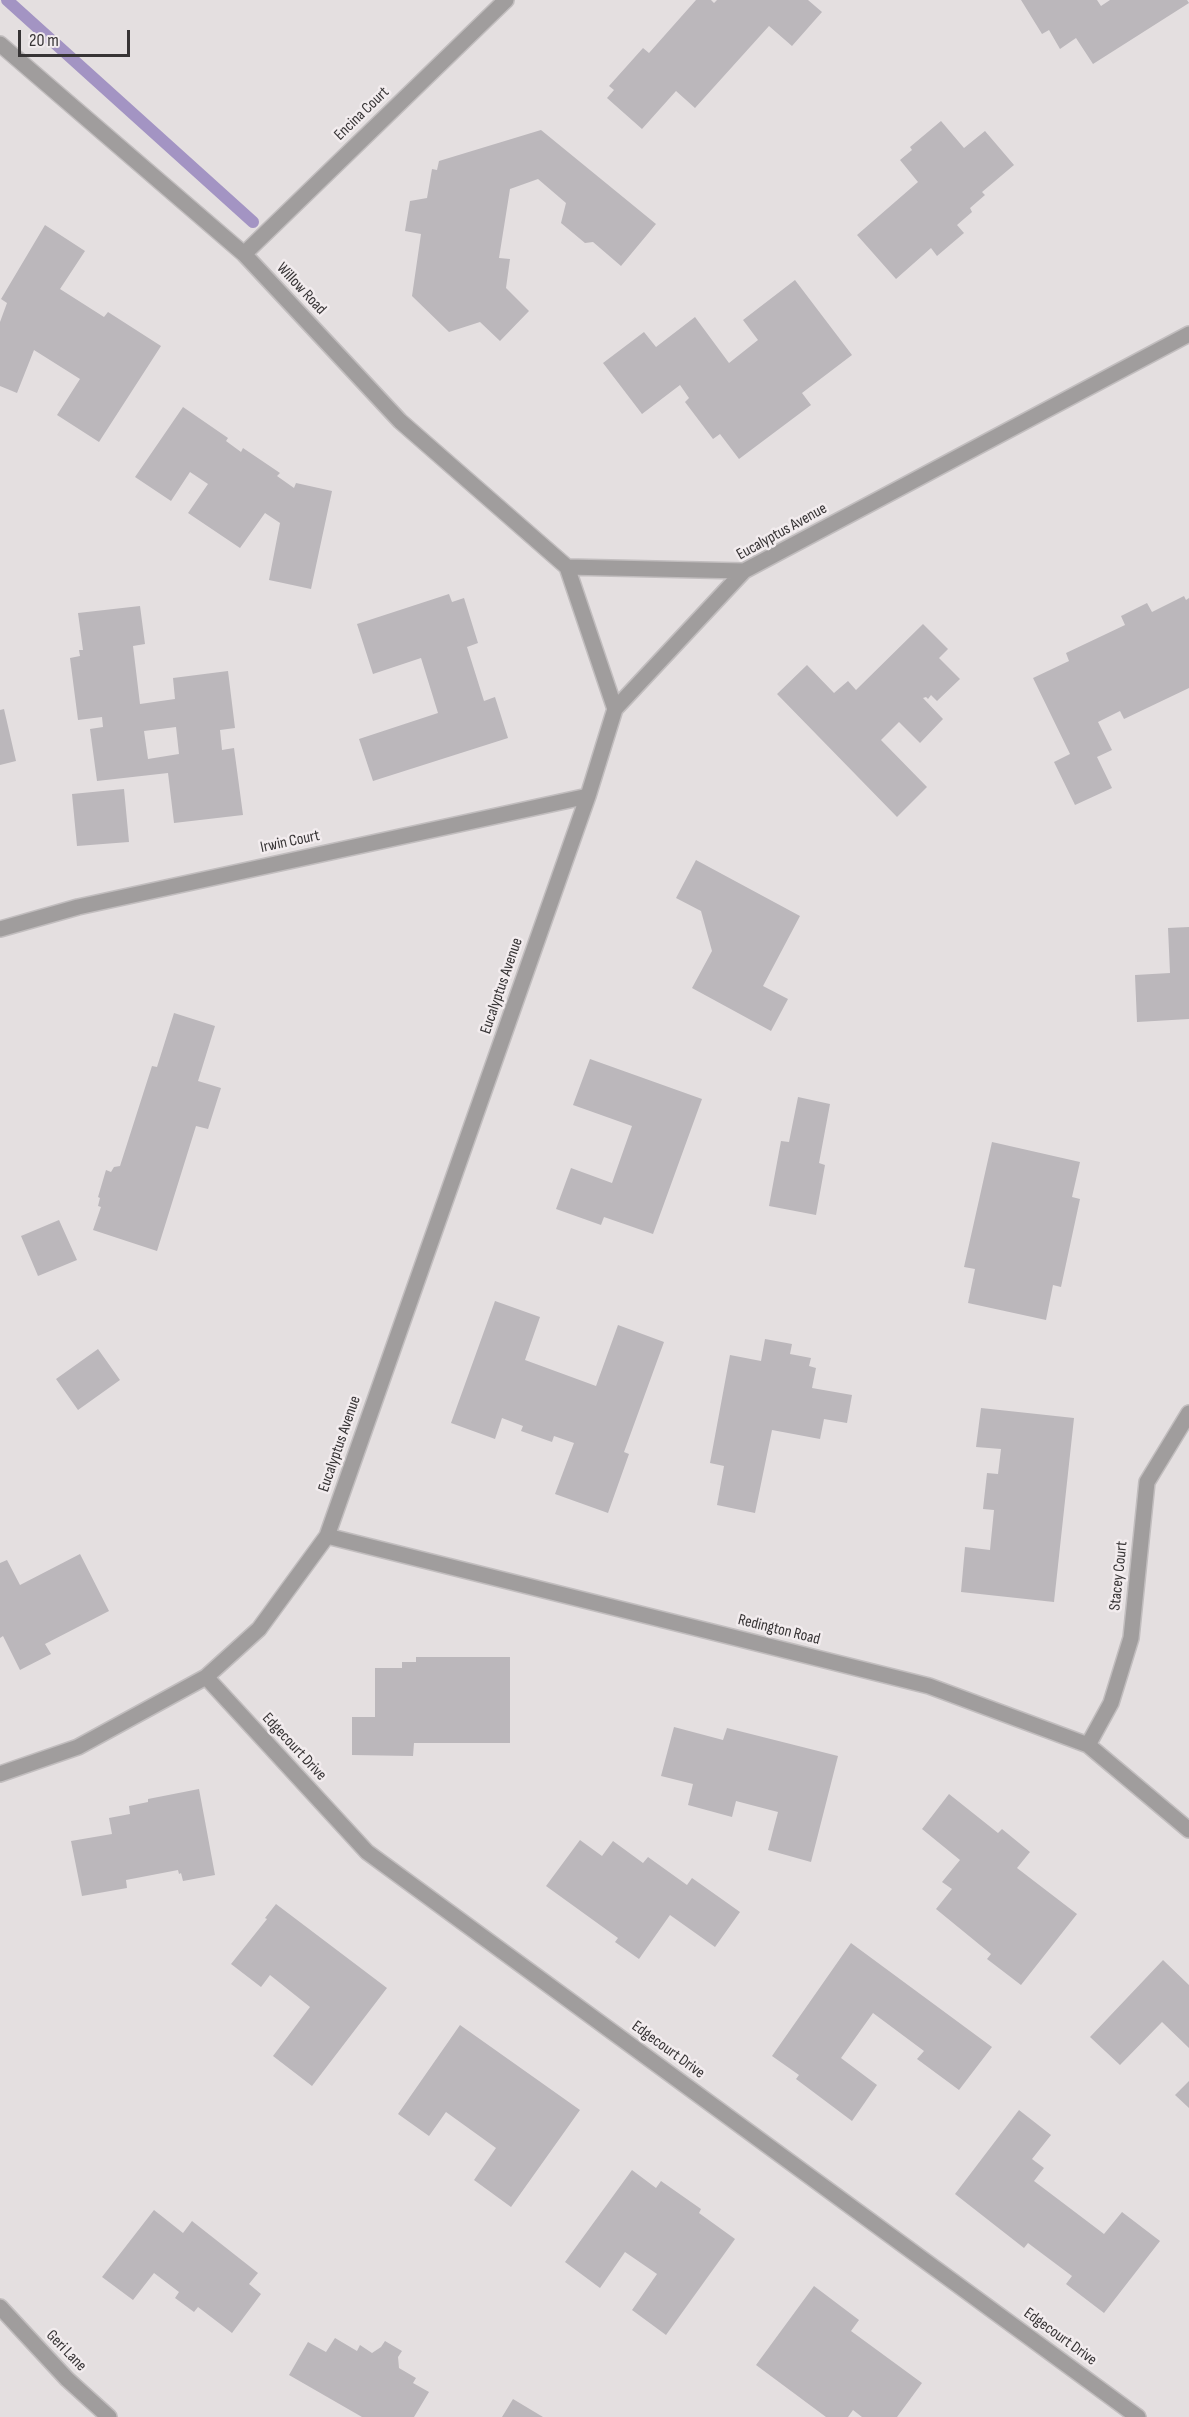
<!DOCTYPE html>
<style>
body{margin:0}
#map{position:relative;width:1189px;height:2417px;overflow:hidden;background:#e4dfe0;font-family:"Sofia Sans Condensed",sans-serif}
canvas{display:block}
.scale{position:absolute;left:18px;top:30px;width:112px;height:27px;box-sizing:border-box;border:3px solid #373435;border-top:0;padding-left:8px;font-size:18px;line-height:21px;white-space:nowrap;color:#373435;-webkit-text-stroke:4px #f2ecee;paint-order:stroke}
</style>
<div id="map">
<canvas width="1189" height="2417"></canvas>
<div class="scale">20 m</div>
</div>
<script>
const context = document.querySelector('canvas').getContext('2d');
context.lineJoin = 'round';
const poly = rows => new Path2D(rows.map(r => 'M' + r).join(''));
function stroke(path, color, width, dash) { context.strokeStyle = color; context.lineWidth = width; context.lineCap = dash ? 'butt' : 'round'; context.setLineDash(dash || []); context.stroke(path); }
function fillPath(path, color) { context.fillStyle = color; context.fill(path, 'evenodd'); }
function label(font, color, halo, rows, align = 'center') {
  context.font = font + ' "Sofia Sans Condensed",sans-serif'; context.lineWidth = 5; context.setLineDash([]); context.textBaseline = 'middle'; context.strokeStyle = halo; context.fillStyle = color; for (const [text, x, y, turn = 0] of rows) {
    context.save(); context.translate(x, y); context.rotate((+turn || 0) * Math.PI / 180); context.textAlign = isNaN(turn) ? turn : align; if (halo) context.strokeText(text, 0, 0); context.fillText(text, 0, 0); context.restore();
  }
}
const stream = poly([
 [7,0,253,222]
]);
const building = poly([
 [696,0,711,0,714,3,717,0,808,0,822,12,792,46,769,26,695,108,676,91,642,129,607,98,614,90,609,86,643,48,649,53],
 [1021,0,1097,0,1101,6,1110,0,1187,0,1189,3,1093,64,1076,38,1060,49,1049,30,1042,34],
 [941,121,964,148,985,131,1014,165,982,192,985,195,970,208,972,212,957,225,964,233,937,256,931,248,896,279,857,235,918,182,900,160,912,150,910,147],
 [541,130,656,224,621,266,593,242,585,243,561,223,566,203,538,179,510,189,499,258,510,259,506,288,529,311,500,341,480,322,449,332,412,296,421,234,405,231,410,201,427,198,432,169,437,170,439,161],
 [45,225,85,251,60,289,104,317,108,312,161,346,99,442,57,415,80,379,34,350,17,393,0,386,0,322,7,303,1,299],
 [795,280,852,355,802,393,811,405,739,459,720,434,713,439,685,402,689,398,680,385,642,414,603,363,644,332,656,347,695,317,729,363,758,340,743,320],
 [183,407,228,438,226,441,241,452,243,448,280,473,277,476,294,488,296,483,332,491,311,589,269,580,280,523,265,513,240,548,188,513,208,484,190,472,171,501,135,477],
 [449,594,452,602,464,598,478,643,467,647,484,701,495,697,508,738,373,781,359,739,438,713,421,658,373,674,357,624],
 [1184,596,1186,600,1189,598,1189,688,1124,719,1120,711,1098,722,1112,750,1097,757,1112,788,1075,805,1054,762,1070,754,1033,678,1069,661,1066,653,1125,625,1121,616,1147,603,1152,612],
 [140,606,145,644,133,646,140,704,175,699,173,678,228,671,235,728,220,730,222,750,234,748,243,815,174,823,168,773,97,781,90,729,103,727,102,717,78,720,70,658,80,656,79,650,83,650,78,613],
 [176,727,179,754,148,759,144,731],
 [923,624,948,649,939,658,960,679,937,701,931,695,928,699,926,697,923,698,943,719,920,743,899,722,881,740,927,787,897,817,777,694,807,665,834,693,848,681,856,690],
 [4,709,16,761,0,765,0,710],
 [124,789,129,842,77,846,72,794],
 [696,860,800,916,763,986,788,999,771,1031,692,988,712,951,701,911,676,898],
 [1189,927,1189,1019,1137,1022,1135,975,1170,973,1168,928],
 [174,1013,215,1026,198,1081,221,1088,208,1129,196,1126,157,1251,93,1230,101,1207,98,1206,100,1198,98,1197,106,1170,111,1172,114,1167,120,1166,152,1066,157,1067],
 [590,1059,702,1099,653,1234,604,1217,601,1225,556,1209,571,1168,612,1183,632,1126,573,1105],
 [798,1097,830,1104,819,1163,825,1165,816,1215,769,1206,781,1141,789,1142],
 [992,1142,1080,1162,1072,1197,1080,1199,1061,1287,1053,1285,1046,1320,968,1303,975,1269,964,1267],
 [59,1220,77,1260,38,1276,21,1236],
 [495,1301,540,1317,525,1360,596,1386,618,1325,664,1342,624,1452,629,1454,608,1513,555,1494,574,1443,554,1436,552,1442,521,1431,523,1426,502,1418,495,1439,451,1423],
 [765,1339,792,1344,790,1354,811,1358,809,1366,816,1368,812,1388,852,1395,847,1423,824,1419,820,1439,772,1430,755,1513,717,1505,724,1466,710,1463,730,1355,761,1361],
 [98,1349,120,1380,78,1410,56,1379],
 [981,1408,1074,1418,1054,1602,961,1592,965,1547,990,1550,994,1510,983,1509,987,1473,998,1474,1001,1449,976,1447],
 [80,1554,109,1611,45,1644,51,1654,20,1670,3,1636,0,1638,0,1563,7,1560,20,1585],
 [416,1657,510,1657,510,1743,414,1743,413,1756,352,1755,352,1717,375,1717,375,1668,402,1668,402,1662,416,1662],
 [674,1727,723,1740,727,1728,838,1756,811,1862,768,1850,778,1812,736,1801,732,1817,688,1805,693,1784,661,1776],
 [199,1789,215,1875,183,1881,181,1873,179,1874,178,1870,126,1880,127,1888,82,1896,71,1841,112,1834,109,1818,130,1814,129,1806,148,1802,148,1799],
 [949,1794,998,1833,1002,1829,1030,1852,1017,1868,1077,1914,1021,1985,987,1959,991,1954,936,1909,952,1889,942,1882,960,1860,922,1829],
 [580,1840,602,1856,613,1841,643,1863,648,1857,687,1885,692,1878,740,1912,715,1947,670,1915,639,1959,615,1942,618,1938,546,1886],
 [276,1904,387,1988,312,2086,273,2056,310,2007,270,1975,261,1987,231,1964,267,1919,265,1918],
 [851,1943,992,2047,959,2090,917,2059,924,2051,873,2013,841,2058,877,2085,852,2121,796,2079,799,2075,772,2056],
 [1163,1960,1189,1985,1189,2048,1162,2022,1120,2065,1090,2037],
 [460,2025,580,2110,511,2207,474,2180,496,2148,446,2112,429,2136,398,2114],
 [1189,2081,1189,2108,1175,2095],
 [1019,2110,1051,2135,1032,2159,1044,2168,1034,2181,1104,2234,1122,2212,1160,2241,1104,2313,1066,2284,1072,2276,1028,2243,1024,2248,955,2194],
 [632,2170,656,2188,661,2181,701,2209,699,2213,735,2239,666,2335,632,2310,657,2274,625,2252,600,2288,565,2262],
 [154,2210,183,2233,192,2221,258,2273,249,2284,261,2294,232,2333,198,2307,194,2312,175,2298,179,2292,154,2273,133,2300,102,2277],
 [814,2286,859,2320,851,2331,922,2383,897,2417,862,2417,853,2410,848,2417,826,2417,756,2365],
 [335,2338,357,2351,360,2345,372,2353,381,2347,385,2341,402,2351,398,2357,399,2368,416,2378,413,2383,429,2392,414,2417,362,2417,289,2375,308,2342,326,2352],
 [513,2399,543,2417,502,2417]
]);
const minor = poly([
 [0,44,244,254,400,421,567,567,615,709],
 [244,254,506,0],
 [567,567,744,571],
 [0,929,78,907,588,796],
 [327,1536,929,1686,1088,1745,1189,1830],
 [206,1677,367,1852,1138,2417],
 [1088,1745,1111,1703,1131,1638,1147,1482,1189,1413],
 [0,1774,78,1747,206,1677,259,1629,327,1536,588,796,615,709,744,571,1189,334],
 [0,2307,67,2379,109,2417]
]);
const streetNames = [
 ["Encina Court",362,114,-44],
 ["Willow Road",301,289,47],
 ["Eucalyptus Avenue",782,532,-29],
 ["Irwin Court",290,842,-12],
 ["Eucalyptus Avenue",502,986,-71],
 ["Eucalyptus Avenue",340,1444,-71],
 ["Stacey Court",1119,1576,-84],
 ["Redington Road",779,1630,14],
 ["Edgecourt Drive",294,1747,47],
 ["Edgecourt Drive",668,2050,36],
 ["Edgecourt Drive",1060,2337,36],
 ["Geri Lane",66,2351,46]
];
stroke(stream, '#a394c3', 12);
fillPath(building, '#bbb7bb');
stroke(minor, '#c1bdbe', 18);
stroke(minor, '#a09d9d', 15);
label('16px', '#373435', '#f2ecee', streetNames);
</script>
